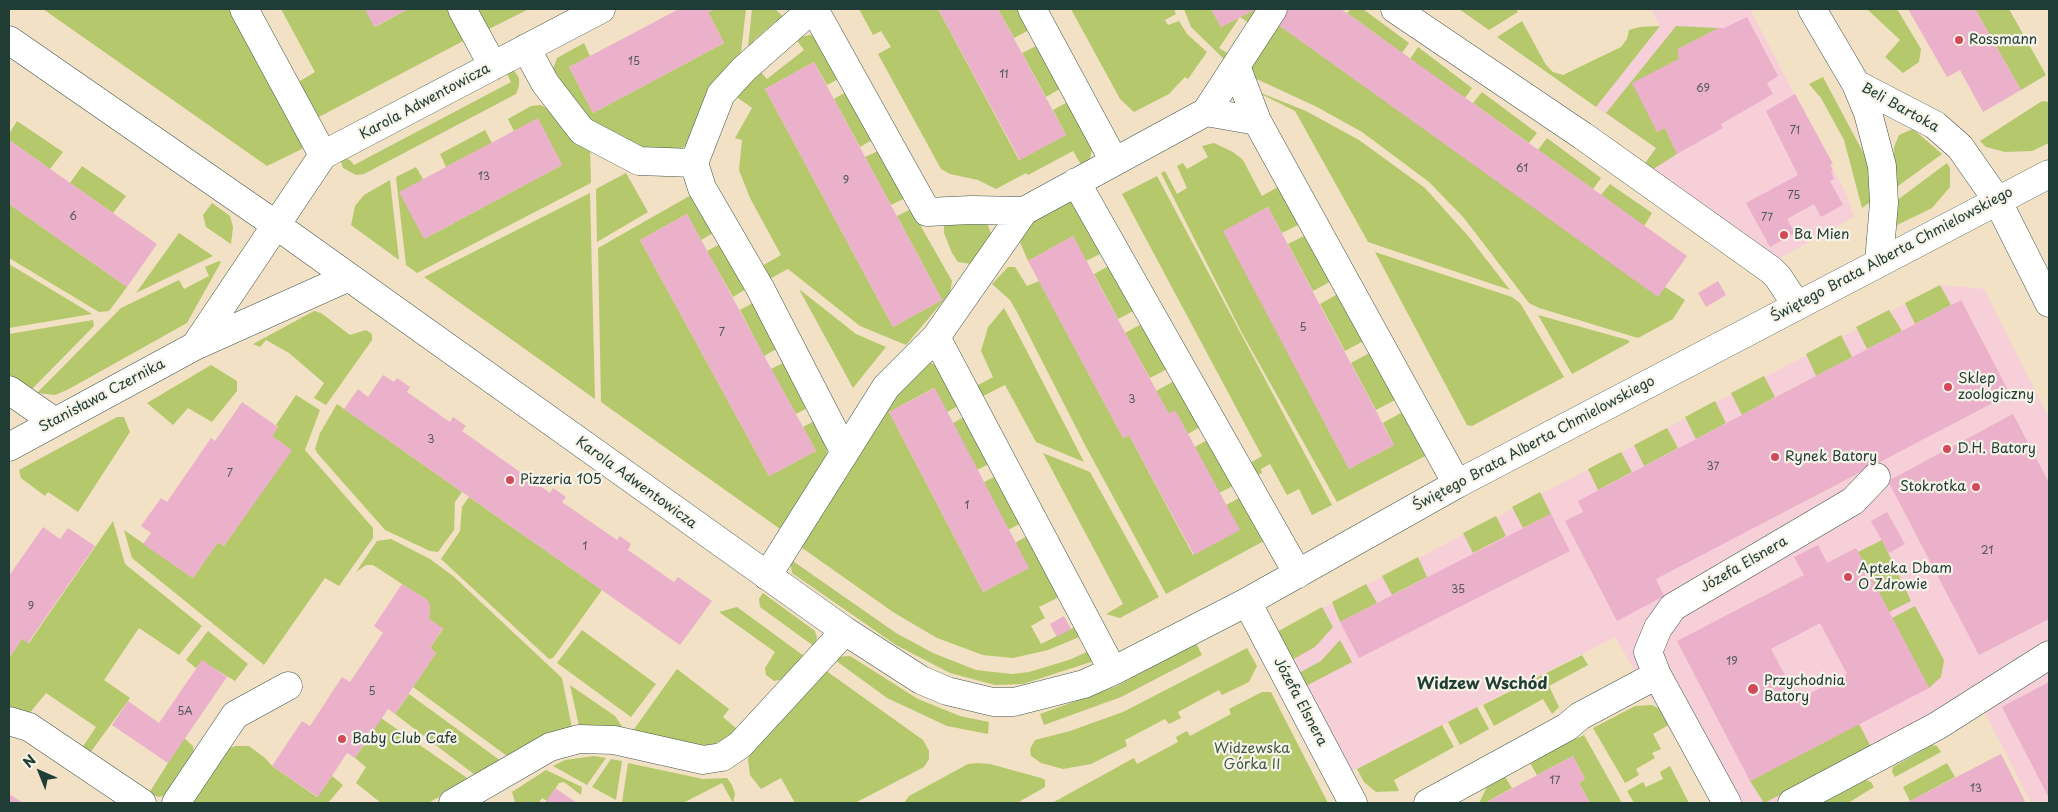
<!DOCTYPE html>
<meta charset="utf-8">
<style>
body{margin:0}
#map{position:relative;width:2058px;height:812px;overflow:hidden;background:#f2e1c5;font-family:"Playpen Sans",sans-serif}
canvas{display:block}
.frame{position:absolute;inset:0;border:10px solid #1f3d34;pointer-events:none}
.north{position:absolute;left:15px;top:747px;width:50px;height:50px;-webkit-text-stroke:4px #f7f3e8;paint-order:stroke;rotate:316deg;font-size:14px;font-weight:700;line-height:20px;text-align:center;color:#1f3d34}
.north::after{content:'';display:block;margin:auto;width:18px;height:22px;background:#1f3d34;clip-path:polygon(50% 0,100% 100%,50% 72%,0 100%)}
</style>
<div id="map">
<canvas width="2058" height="812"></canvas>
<div class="frame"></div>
<div class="north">N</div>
</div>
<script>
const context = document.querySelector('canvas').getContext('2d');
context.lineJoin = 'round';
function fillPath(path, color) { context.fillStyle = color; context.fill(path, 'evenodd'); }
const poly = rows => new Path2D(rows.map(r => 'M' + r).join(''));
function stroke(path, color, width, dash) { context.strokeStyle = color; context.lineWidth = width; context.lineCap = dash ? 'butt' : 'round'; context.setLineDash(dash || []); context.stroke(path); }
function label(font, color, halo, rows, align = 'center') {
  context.font = font + ' "Playpen Sans",sans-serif'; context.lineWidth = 4.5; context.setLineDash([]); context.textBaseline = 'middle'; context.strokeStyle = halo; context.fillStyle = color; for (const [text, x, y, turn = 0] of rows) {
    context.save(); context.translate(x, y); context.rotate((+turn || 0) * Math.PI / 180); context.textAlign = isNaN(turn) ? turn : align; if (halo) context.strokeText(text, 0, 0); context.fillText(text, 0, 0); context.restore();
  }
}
const built = poly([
 [1651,9,1750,9,1846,194,1854,217,1773,262,1641,168,1656,148,1596,107,1660,26],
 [1941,285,1984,289,2049,418,2049,803,2031,803,1975,693,1774,803,1713,803,1615,637,1346,774,1275,633]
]);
const green = poly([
 [43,9,233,9,302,140,302,149,267,166],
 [281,9,365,9,375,27,408,9,450,9,467,39,315,119,295,84,315,72],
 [479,9,529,9,483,32,475,15],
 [715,9,746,9,740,61,688,144,670,156,650,153,593,126,575,104,553,69,557,58,584,43,590,56,569,67,593,113,724,43,708,12],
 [752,9,775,9,788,21,783,27,776,21,753,41,758,47,747,56],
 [859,9,938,9,1019,160,1066,135,1053,110,1071,100,1093,145,1089,163,1083,168,1073,151,1028,175,1026,173,996,189,978,180,950,174,941,169,878,54,891,47,881,31,873,35],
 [998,9,1020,9,1031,29,1014,38],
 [1071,9,1174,9,1176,14,1165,20,1168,25,1179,21,1187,34,1207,52,1188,79,1185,77,1169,94,1134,112,1120,99],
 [1184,9,1211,9,1221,27,1256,9,1264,9,1252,25,1240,17,1219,48,1232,56,1227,62,1191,27],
 [1351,9,1363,9,1409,43,1402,53,1347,13],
 [1459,9,1516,9,1518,12,1489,30],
 [1867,9,1897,9,1921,49,1919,62,1903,73,1885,57,1900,40],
 [1975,9,2009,9,2046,75,2021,90],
 [1273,21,1658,296,1665,287,1685,300,1673,319,1638,338,1539,308,1529,303,1464,218,1429,182,1362,132,1317,107,1248,75,1263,33],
 [1522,21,1546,65,1553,72,1563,75,1621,47,1627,39,1629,30,1640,27,1660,26,1596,107,1497,37],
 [1676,26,1719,28,1678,49,1679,59,1633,83,1657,132,1665,128,1677,154,1647,173,1641,169,1656,148,1606,113],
 [810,35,819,38,842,77,827,85,814,62,765,89,893,327,942,300,897,216,911,209,952,281,950,293,906,345,860,326,788,269,762,283,755,270,781,255,750,198,739,170,742,140,735,138,752,108,734,95,758,69,767,79,804,50,795,38],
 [1040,44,1063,87,1046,97,1022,53],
 [1418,47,1472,88,1465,98,1410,59],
 [513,69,519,78,519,86,516,94,364,174,356,175,343,168,341,162,344,158,350,160,354,165,511,82,507,74],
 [1823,77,1864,154,1873,179,1873,200,1862,208,1844,140,1821,98,1809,84],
 [848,91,874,139,860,147,834,99],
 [1256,91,1306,111,1359,140,1425,188,1469,237,1510,290,1368,242,1295,111,1263,95,1255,101],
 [1482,92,1537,133,1529,143,1473,103],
 [2042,101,2049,102,2049,143,2032,151,2005,152,1986,147,1980,141],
 [541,105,554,112,590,146,591,183,417,273,406,265,396,177,416,167,423,179,424,239,562,165,538,119,514,131,508,119,531,106],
 [17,121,63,152,50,169,9,140,9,134],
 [1913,129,1942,154,1894,189,1894,147,1899,135],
 [485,130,492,143,446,167,440,154],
 [1547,138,1601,178,1593,189,1538,150],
 [1214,143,1233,152,1243,160,1262,196,1283,184,1304,222,1282,233,1268,207,1224,231,1349,469,1394,445,1383,423,1406,410,1429,454,1337,502,1242,333,1161,173,1165,171,1177,194,1187,188,1177,166,1183,163,1187,169,1208,157,1202,146],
 [880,150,905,198,891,205,865,157],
 [1947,163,1950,168,1950,187,1932,208,1889,229,1892,204],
 [82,166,126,196,113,213,70,183],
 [626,173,648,212,597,242,596,189],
 [1157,176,1332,505,1312,515,1299,489,1287,495,1270,464,1261,469,1262,473,1251,478,1245,466,1262,456,1122,194],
 [390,180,399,260,351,225,355,206,364,195],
 [1610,184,1652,213,1644,226,1601,195],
 [590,193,595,399,424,277],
 [693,194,715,232,701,240,687,214,640,240,769,476,816,451,803,427,816,420,825,438,827,454,819,475,783,531,601,402,598,248],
 [1070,201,1082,207,1106,251,1086,261,1073,236,1028,261,1020,242,1021,228],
 [212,203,230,216,233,227,231,244,206,227,203,215],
 [9,204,127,287,109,311,99,312,9,258],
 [944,222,987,223,991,234,971,264,958,262,952,253,944,233],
 [179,233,213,256,136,293],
 [1310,233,1335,279,1313,291,1288,244],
 [720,244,746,289,733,297,707,251],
 [1375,252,1512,297,1520,303,1564,377,1472,426,1467,425],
 [219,261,221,262,187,323,67,390,55,395,37,393,121,308,179,280,184,289,209,276,205,267],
 [1114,263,1139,308,1118,319,1094,274],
 [9,264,92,314,9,328],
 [1008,267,1015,267,1027,286,1039,281,1123,438,1129,435,1193,555,1226,505,1241,497,1264,541,1166,594,1085,445,1018,314,1010,300,992,284],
 [1940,285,1951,305,1915,324,1905,303],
 [799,289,856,334,886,347,853,388],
 [1341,292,1367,339,1345,351,1320,304],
 [753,303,778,348,764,356,740,310],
 [1004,308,1019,336,1084,462,1036,442,1005,385,977,399,971,389,993,377,981,351,988,327],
 [1889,310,1902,331,1867,349,1856,327],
 [314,311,321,313,350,335,366,330,372,334,372,340,326,405,314,398,324,383,289,353,266,340,260,347,253,344],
 [1538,315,1628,340,1630,342,1572,374],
 [93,320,94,326,31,390,9,375,9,334],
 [1145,322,1169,368,1150,378,1125,333],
 [1841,335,1852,357,1816,376,1806,354],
 [1373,351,1399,398,1376,410,1351,363],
 [785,362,809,407,796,414,771,369],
 [929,362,937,366,960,405,947,412,934,388,889,412,983,592,1028,568,1015,543,1029,535,1063,595,1039,607,1045,618,1031,626,1041,644,1079,625,1084,635,1048,650,1013,658,983,655,937,638,893,612,798,545,883,407],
 [211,365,237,381,237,391,212,422,188,408,173,425,147,403],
 [1764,376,1775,397,1742,415,1731,393],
 [1176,380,1202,426,1188,434,1175,411,1169,414,1156,391],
 [296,395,320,410,305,450,373,528,373,538,339,586,325,578,264,665,132,558,124,530,193,578,218,542,224,546,291,450,272,436,278,427,276,425],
 [1715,401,1726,423,1696,439,1685,417],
 [337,404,462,492,455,502,454,530,438,552,430,551,385,530,318,454,315,449,320,433],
 [966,416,991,463,977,470,953,423],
 [117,417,124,417,130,432,78,512,48,492,45,496,21,478,19,470],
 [1667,428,1678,448,1644,466,1634,445],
 [1209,439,1235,485,1219,493,1195,447],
 [1621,452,1632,472,1598,490,1588,469],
 [1043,453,1090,472,1159,597,1120,618,1106,614,1123,604],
 [998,475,1023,522,1008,530,984,482],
 [1540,492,1551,514,1523,528,1512,507],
 [469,497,602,590,553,658,549,659,441,559,460,531,462,507],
 [1496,516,1506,536,1473,553,1463,533],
 [113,521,125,564,202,626,179,655,139,628,104,680,130,698,90,753,82,748,96,727,46,693,29,714,9,710,9,658,22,639,29,643],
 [391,539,430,559,453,576,562,678,572,728,549,733,507,756,413,687,436,653,430,648,443,629,429,619,430,604,426,599,402,584,373,565,366,565,356,572,377,541],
 [1882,540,1911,601,1889,612,1858,552],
 [1418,557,1427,577,1392,595,1382,576],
 [790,559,896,633,933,653,976,670,1012,674,1029,672,1069,660,1091,650,1097,660,1023,684,995,685,950,673,896,645,792,573],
 [1366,584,1377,603,1340,622,1332,602],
 [763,593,815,631,817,638,815,647,760,607,759,599],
 [1915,606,1944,660,1941,677,1929,688,1892,618],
 [737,607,804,656,784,679,774,681,766,675,765,668,775,652,719,612],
 [1322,607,1333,627,1315,647,1290,661,1275,633],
 [582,630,656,684,631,717,557,663],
 [208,631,248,664,235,681,202,661,196,668,186,660],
 [1340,640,1352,662,1304,687,1297,674,1321,661],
 [1196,643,1202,655,1121,697,1044,725,1040,714,1117,686],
 [1247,648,1257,666,1249,682,1222,695,1219,690,1178,712,1181,718,1169,724,1165,719,1125,740,1127,746,1091,764,1063,769,1041,763,1031,756,1030,749,1035,740,1070,731,1123,712],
 [1582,655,1588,665,1549,686,1559,707,1552,714,1543,699,1494,726,1483,705],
 [850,656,918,699,960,716,989,722,988,734,947,726,887,698,835,660,837,657],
 [677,669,729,709,723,717,738,730,728,738,708,746,663,740,632,732],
 [825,670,923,740,929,751,929,759,924,767,855,803,795,803,781,778,761,789,750,775,748,760,750,751],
 [570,685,615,716,625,731,602,725,579,726],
 [1262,692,1271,692,1328,803,1052,803,1134,758,1137,764,1178,742,1176,737,1187,731,1190,736,1231,714,1229,709],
 [409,694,501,761,475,775,395,714],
 [1652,705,1664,711,1672,723,1653,734,1661,749,1652,753,1655,758,1636,769,1639,775,1625,783,1593,728,1635,706],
 [1477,707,1489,729,1460,745,1448,722],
 [381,718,470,780,428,803,381,803,356,783,366,767,355,758],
 [1859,724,1872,749,1764,803,1750,781],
 [1442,725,1454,747,1394,780,1399,791,1376,792,1364,782,1357,769],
 [1584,735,1622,803,1590,803,1579,783,1585,779,1573,756,1537,775,1529,761],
 [184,738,193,746,195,757,170,795,158,797,149,793],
 [1932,745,1937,746,1941,752,1895,777,1892,772,1893,767],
 [236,746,249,746,265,758,272,766,317,797,332,776,343,785,328,803,187,803,228,748],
 [594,756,606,758,587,785,553,766,565,760],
 [611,759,622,761,616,800,592,787],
 [628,763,703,779,727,778,732,785,735,794,733,803,722,783,683,803,624,803,622,802],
 [977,763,990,764,1041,778,1045,780,1045,787,1017,803,904,803,909,796,968,764],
 [1947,763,1955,777,1910,801,1903,787],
 [1670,766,1689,803,1634,803,1627,791,1643,782,1646,787,1663,779,1660,772],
 [546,770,582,787,581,795,564,782,559,783,547,801,542,798,539,803,515,802,512,792],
 [1504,775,1512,788,1485,803,1479,803,1489,783],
 [1866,780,1871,782,1874,787,1848,803,1823,803]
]);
const building = poly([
 [365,9,408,9,374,27],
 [679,9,715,9,708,12,724,43,593,113,569,67],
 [938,9,998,9,1066,135,1020,160],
 [1211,9,1256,9,1221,27],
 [1282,9,1341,9,1687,256,1658,297,1273,21],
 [1908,9,1975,9,2021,90,1983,112,1960,70,1947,77],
 [1747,17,1778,76,1767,83,1773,94,1721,124,1723,128,1677,154,1665,128,1657,132,1632,83,1679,59,1678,49,1719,28,1724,28],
 [814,62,942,300,893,327,765,89],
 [1795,94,1833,164,1830,165,1833,170,1831,171,1834,179,1830,181,1843,205,1821,217,1814,204,1787,219,1795,233,1770,247,1746,203,1798,175,1766,111],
 [538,118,562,165,424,239,399,192],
 [9,140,157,244,127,287,9,204],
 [1268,207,1394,445,1349,469,1223,231],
 [687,214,816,451,769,476,640,240],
 [1073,236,1169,414,1175,410,1240,530,1194,555,1129,435,1123,438,1028,261],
 [1718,281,1726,295,1706,307,1698,293],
 [1961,300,2010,394,1656,579,1664,596,1617,621,1565,521,1583,512,1578,501],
 [383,375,394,382,397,378,410,387,407,392,450,422,453,417,466,426,462,431,550,493,553,488,566,497,562,502,617,540,620,536,631,544,628,550,674,582,678,577,712,601,680,645,344,409,358,389,368,397],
 [935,388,1029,568,983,592,889,412],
 [242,402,278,427,272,436,292,450,224,546,218,542,193,578,143,544,151,533,141,526,161,498,167,502,211,438,215,441],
 [2013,414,2049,483,2049,619,1979,655,1888,481],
 [1887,512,1905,544,1889,553,1871,521],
 [1551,514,1570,551,1359,658,1340,622],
 [43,527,60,539,68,528,95,546,28,643,22,639,9,658,9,576],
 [1818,545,1827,563,1856,548,1929,688,1750,781,1677,641,1804,575,1794,557],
 [1820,623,1847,674,1798,700,1771,649],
 [402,584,426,599,430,604,429,619,443,628,430,648,436,653,395,714,388,709,355,758,347,753,318,797,272,766,302,721,310,726,342,677,350,682,383,633,374,626],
 [1064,616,1071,629,1057,637,1050,624],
 [202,660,227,677,168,763,112,725,128,701,159,723],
 [2049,682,2049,798,2002,707],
 [2001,754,2025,801,2021,803,1906,803],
 [1573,756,1585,779,1579,783,1590,803,1485,803],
 [555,788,577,803,545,803],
 [9,794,23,803,9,803]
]);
const minor = poly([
 [244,9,323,155],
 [462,9,493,66],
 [812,9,744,69,721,94,694,163,702,188,760,288,844,451],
 [814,9,927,212,971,210,1024,211],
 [1032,9,1114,161],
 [1395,9,1583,136,1771,270,1778,277,1797,306],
 [1812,9,1856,84,1935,125,1960,147,1997,200,2049,303],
 [9,40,276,225,845,631,921,680,947,691,993,702,1014,702,1084,684,1113,671,1247,602,1457,484,2049,174],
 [526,48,545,83,582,131,639,161,694,163],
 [1236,66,1257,121,1457,484],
 [1856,84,1868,113,1882,166,1884,203,1879,262],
 [1206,112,1257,121],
 [1076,182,1298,574],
 [936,337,1113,671],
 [195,346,349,277],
 [9,390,55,422],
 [9,447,195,346,323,155,601,9],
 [767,576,886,387,936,337,1024,211,1206,112,1273,9],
 [1247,602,1353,803],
 [9,721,29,727,142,803],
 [176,803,235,715,288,686],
 [453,803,550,747,579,739,614,740,703,760,722,757,740,745,845,631],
 [1428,803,1567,727,1580,716,1657,675],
 [1727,803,1657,675,1648,652,1658,628,1673,607,1853,501,1876,477],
 [1792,803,1937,726,2049,655]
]);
const markers = [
 [1959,40,5,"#d1495b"],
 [1784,235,5,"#d1495b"],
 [1948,387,5,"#d1495b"],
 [1947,449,5,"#d1495b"],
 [1775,457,5,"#d1495b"],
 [510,480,5,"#d1495b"],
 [1976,487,5,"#d1495b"],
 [1848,577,5,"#d1495b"],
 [1753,689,6,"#d1495b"],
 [342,739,5,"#d1495b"]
];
const numberNames = [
 ["15",634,62],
 ["11",1004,75],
 ["69",1703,89],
 ["71",1795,131],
 ["61",1522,169],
 ["13",484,177],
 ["9",846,181],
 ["75",1794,196],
 ["6",73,217],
 ["77",1767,218],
 ["5",1303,328],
 ["7",722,333],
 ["3",1132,400],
 ["3",431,440],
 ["37",1713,467],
 ["7",230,474],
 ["1",967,506],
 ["1",585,547],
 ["21",1987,551],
 ["35",1458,590],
 ["9",31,607],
 ["19",1732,662],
 ["5",372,692],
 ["5A",185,712],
 ["17",1555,781],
 ["13",1976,789]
];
const poiNames = [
 ["Rossmann",1969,40],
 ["Ba Mien",1794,235],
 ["Sklep",1958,379],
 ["zoologiczny",1958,395],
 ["D.H. Batory",1957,449],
 ["Rynek Batory",1785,457],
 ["Pizzeria 105",520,480],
 ["Stokrotka",1966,487,"right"],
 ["Apteka Dbam",1858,569],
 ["O Zdrowie",1858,585],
 ["Przychodnia",1764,681],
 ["Batory",1764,697],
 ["Baby Club Cafe",352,739]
];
const streetNames = [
 ["Karola Adwentowicza",425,102,-28],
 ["Beli Bartoka",1900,108,29],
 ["Świętego Brata Alberta Chmielowskiego",1892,255,-28],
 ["Stanisława Czernika",102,396,-28],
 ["Świętego Brata Alberta Chmielowskiego",1534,444,-28],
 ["Karola Adwentowicza",636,483,36],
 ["Józefa Elsnera",1744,565,-30],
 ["Józefa Elsnera",1300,702,62]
];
const parkNames = [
 ["Widzewska",1252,749],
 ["Górka II",1252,765]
];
const quarterNames = [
 ["Widzew Wschód",1482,685]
];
fillPath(built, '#f6cfd8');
fillPath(green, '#b5c86b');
fillPath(building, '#ebb0ca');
stroke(minor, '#3f564a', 29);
stroke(minor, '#fff', 28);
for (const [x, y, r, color] of markers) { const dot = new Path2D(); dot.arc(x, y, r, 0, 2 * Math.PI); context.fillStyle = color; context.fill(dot); stroke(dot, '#f7f3e8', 2); }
label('11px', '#525a5a', null, numberNames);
label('14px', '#1f3d34', '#f7f3e8', poiNames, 'left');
label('14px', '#1f3d34', '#f7f3e8', streetNames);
label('14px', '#3d593f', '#f7f3e8', parkNames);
label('bold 16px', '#1f3d34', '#f7f3e8', quarterNames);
</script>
